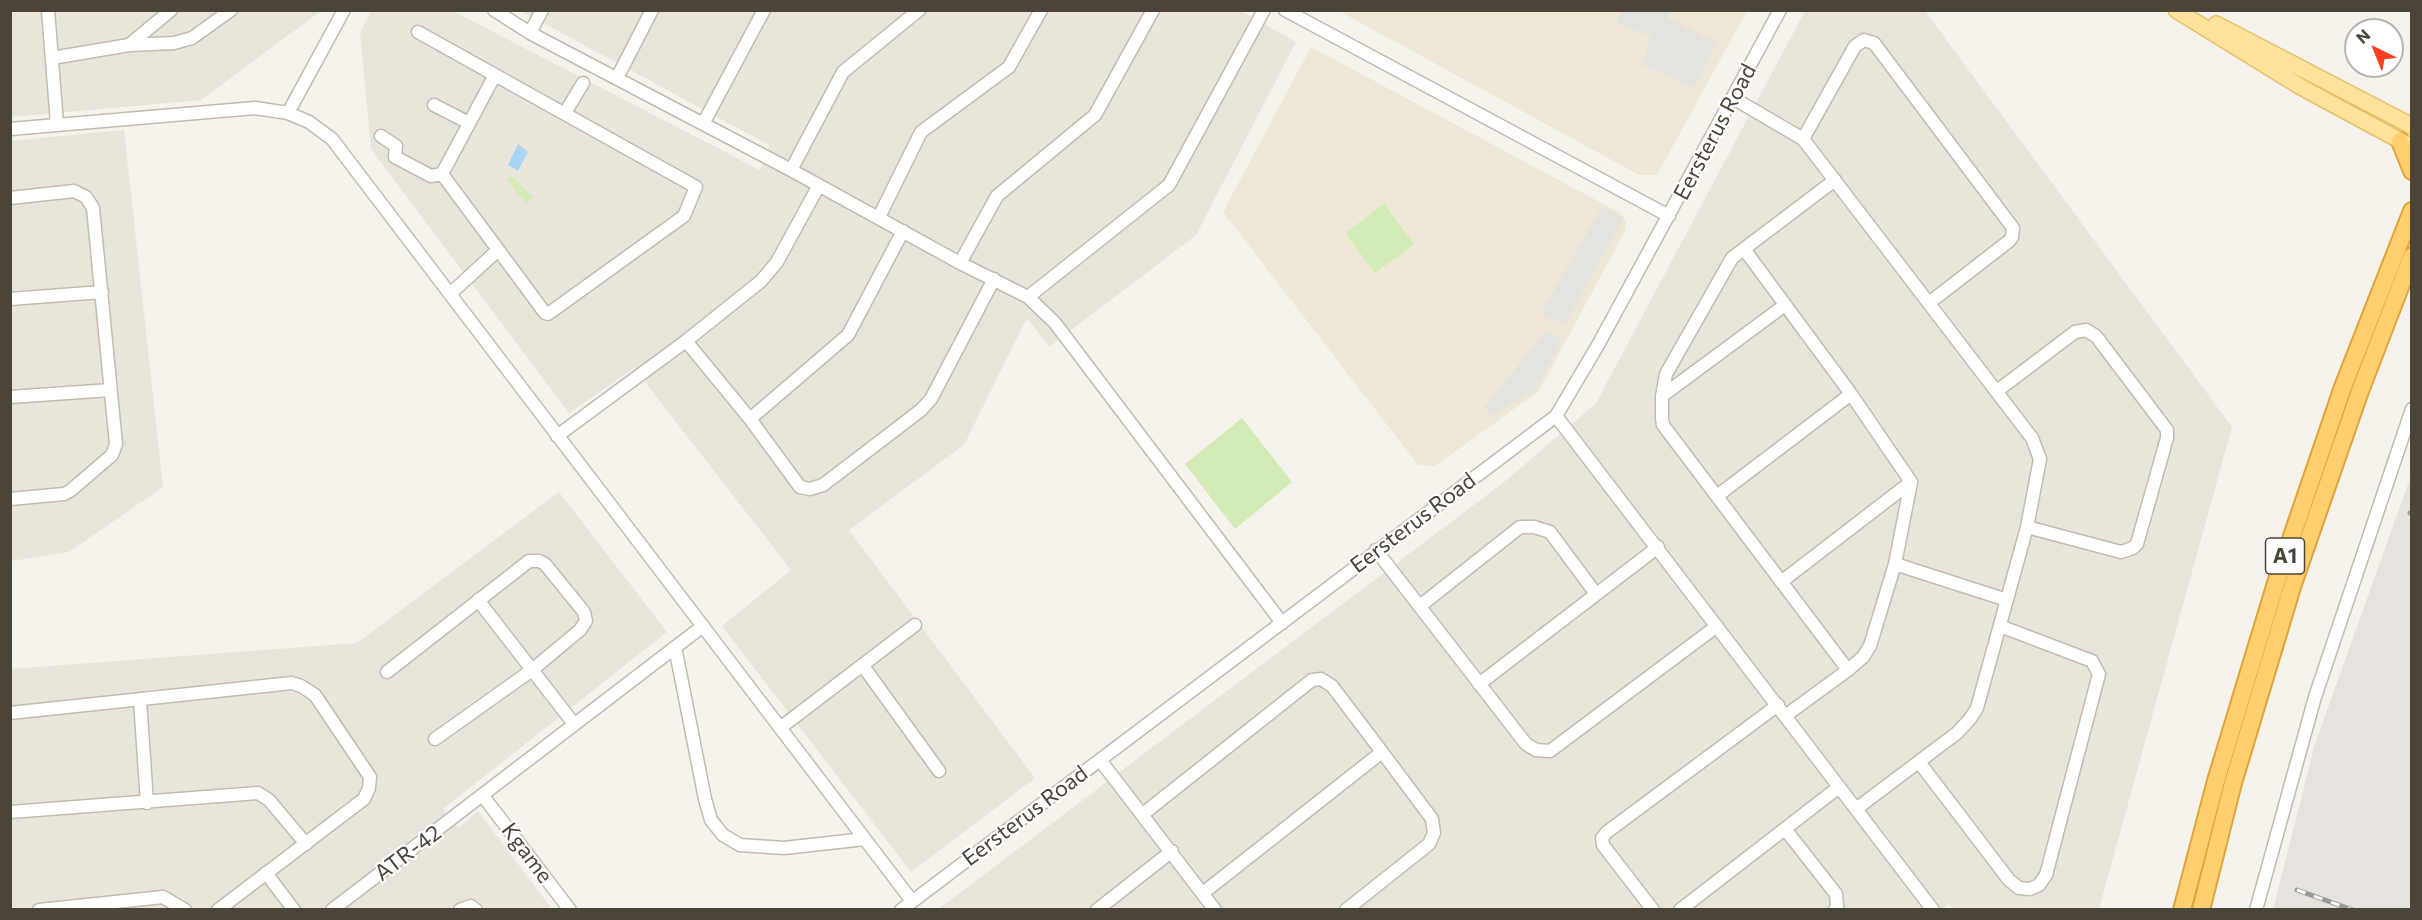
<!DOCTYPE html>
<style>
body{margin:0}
#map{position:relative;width:2422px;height:920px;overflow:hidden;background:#f6f3ec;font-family:Commissioner,sans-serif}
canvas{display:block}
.frame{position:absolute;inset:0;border:12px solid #4b4439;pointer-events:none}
.north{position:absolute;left:2344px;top:18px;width:60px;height:60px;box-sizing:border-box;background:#fff;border:2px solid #b7b4b0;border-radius:50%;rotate:317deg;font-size:16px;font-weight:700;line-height:24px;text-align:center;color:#4b4439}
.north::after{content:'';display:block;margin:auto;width:21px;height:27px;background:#fc3f1d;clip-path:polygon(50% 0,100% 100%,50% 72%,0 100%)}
</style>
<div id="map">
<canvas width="2422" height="920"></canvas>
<div class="frame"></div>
<div class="north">N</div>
</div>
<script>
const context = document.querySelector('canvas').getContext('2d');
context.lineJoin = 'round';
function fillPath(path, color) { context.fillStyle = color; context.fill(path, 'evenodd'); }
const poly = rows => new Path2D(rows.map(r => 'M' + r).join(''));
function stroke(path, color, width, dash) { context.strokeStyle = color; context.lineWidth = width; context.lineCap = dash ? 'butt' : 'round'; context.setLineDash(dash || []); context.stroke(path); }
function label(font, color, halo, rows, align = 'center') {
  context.font = font + ' Commissioner,sans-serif'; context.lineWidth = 4.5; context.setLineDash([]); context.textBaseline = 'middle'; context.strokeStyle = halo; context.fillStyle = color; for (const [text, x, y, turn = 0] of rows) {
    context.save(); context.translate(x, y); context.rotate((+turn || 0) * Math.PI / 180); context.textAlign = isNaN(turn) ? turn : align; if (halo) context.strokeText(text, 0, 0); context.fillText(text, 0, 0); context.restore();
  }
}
const residential = poly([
 [1239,10,1296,42,1196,235,1049,347,1027,318,964,445,849,530,1035,778,911,872,722,626,791,570,634,368,569,413,371,149,360,33,371,11,453,11,760,170,769,145,521,11],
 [11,11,321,11,201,100,11,117],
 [1805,11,1925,11,2232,427,2099,909,1954,910,1949,904,1942,910,937,910,1508,479,1596,403],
 [124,130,163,487,69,552,11,561,11,141],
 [559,492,667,632,443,809,458,828,478,811,552,909,11,909,10,669,357,643]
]);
const industrial = poly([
 [2411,476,2411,909,2273,909,2315,744]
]);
const education = poly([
 [1339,11,1747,11,1657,175,1639,175],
 [1311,47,1622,214,1626,222,1625,231,1539,391,1435,466,1418,465,1223,212]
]);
const green = poly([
 [511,176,533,197,526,204,507,179],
 [1384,204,1414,244,1375,273,1345,233],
 [1242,418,1292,482,1235,529,1185,464]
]);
const parking = poly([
 [1622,11,1671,11,1668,18,1717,43,1694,87,1643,65,1651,36,1616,23],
 [1602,207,1623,218,1565,324,1541,314],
 [1546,331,1562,340,1536,389,1493,415,1484,408]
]);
const water = poly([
 [518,144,528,152,518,171,508,165]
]);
const minor = poly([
 [48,10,57,124],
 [494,10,530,33,791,170,960,263,1028,297,1055,323,1282,623],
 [1285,10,1669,216],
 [418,32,495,75],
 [530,33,542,10],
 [129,45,171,10],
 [52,58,129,45,174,43,192,38,231,10],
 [495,75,696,187,684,216,548,314,545,313,442,174,495,75],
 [617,78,652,10],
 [1733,98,1803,139,2032,438,2040,459,2027,527,1977,708,1970,719,1957,733,1856,809],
 [434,105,469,123],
 [288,113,344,10],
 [565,113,583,83],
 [703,124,764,10],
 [10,129,255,108,288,113,309,122,332,139,912,901],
 [381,136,396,146,395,157,431,176,442,174],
 [1803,139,1855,46,1864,40,1874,43,2013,228,2012,237,2009,241,1929,303],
 [791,170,843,72,919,10],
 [1835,180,1732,258,1666,374,1662,396,1662,419,1663,425,1848,670],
 [10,198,74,191,86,197,93,208,116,444,112,455,70,491,64,494,10,499],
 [879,217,921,132,1009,67,1041,10],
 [1744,249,1851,394,1911,482,1895,564,1870,646,1863,657,1848,670,1785,716],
 [960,263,997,196,1095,115,1153,10],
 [450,294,498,250],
 [1028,297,1169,185,1264,10],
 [10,299,102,292],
 [686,341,750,419,800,487,810,489,823,485,921,410,931,399,994,279],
 [1997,391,2075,332,2086,330,2096,336,2167,430,2167,438,2137,544,2133,548,2121,552,2027,527],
 [1662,396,1785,305],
 [10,397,110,390],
 [1556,416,1933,910],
 [750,419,848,335,903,231],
 [557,436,686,341,761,281,777,262,818,187],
 [1717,496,1851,394],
 [1376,550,1526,744,1536,750,1550,751,1717,626],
 [1895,564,2007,600],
 [1781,582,1911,482],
 [478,600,574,724],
 [1420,606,1520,527,1534,527,1550,532,1596,594],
 [675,647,705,799,711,820,723,835,740,845,784,848,865,839],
 [863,666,939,771],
 [387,672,529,561,539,561,545,564,584,612,586,621,580,630,532,670,435,739],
 [1479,684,1658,547],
 [140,700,147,803],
 [10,713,292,683,301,686,315,695,370,777,369,788,364,799,218,910],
 [780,728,915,625],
 [1100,760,1215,910],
 [1919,762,2009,880,2019,888,2030,889,2039,885,2046,875,2099,674,2092,661,2000,626],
 [483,796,570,910],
 [10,812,258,793,269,800,306,844],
 [1143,814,1312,680,1321,679,1332,686,1382,752,1432,819,1434,833,1429,844,1346,910],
 [1785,829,1836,894,1837,906,1835,910],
 [266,873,294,910],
 [1203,893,1382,752],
 [39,910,163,897,185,910],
 [332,910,703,626],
 [460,910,471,906,476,910],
 [901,910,1556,416,1598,345,1780,10],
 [1097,910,1172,851],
 [1653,910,1603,845,1602,838,1607,832,1778,705],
 [1680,910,1839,787],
 [2256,910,2315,697,2412,409]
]);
const major = poly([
 [2176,10,2301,87,2412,147],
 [2216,24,2412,126]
]);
const highway = poly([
 [2400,141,2412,171],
 [2182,910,2216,781,2276,583,2343,387,2412,211],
 [2201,910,2233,783,2292,587,2360,391,2412,256]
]);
const rail = poly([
 [2410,513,2412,514],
 [2297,890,2353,910]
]);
const shields = [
 [2285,556,39]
];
const shieldNames = [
 ["A1",2285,556]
];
const streetNames = [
 ["Eersterus Road",1715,132,-62],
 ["Eersterus Road",1413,523,-37],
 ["Eersterus Road",1025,816,-37],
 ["ATR-42",408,853,-37],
 ["Kgame",527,853,53]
];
fillPath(residential, '#eae5da');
fillPath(industrial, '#e6e2dd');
fillPath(education, '#efe8d6');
fillPath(green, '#d2eab5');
fillPath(parking, '#e5e3e0');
fillPath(water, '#a9d4f2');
stroke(minor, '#c2bbae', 15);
stroke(major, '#e6c16a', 18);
stroke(highway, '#e0a43c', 20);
stroke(minor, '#fff', 12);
stroke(major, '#ffe39c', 15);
stroke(highway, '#ffcf6e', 16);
stroke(rail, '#9a9a9a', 5);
stroke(rail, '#fff', 3, [9]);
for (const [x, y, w] of shields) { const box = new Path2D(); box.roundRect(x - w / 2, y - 18, w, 36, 4.5); context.fillStyle = '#fff'; context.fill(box); stroke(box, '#4b4439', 1.5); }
label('bold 21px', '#4b4439', null, shieldNames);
label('22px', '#4b4439', '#fff', streetNames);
</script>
